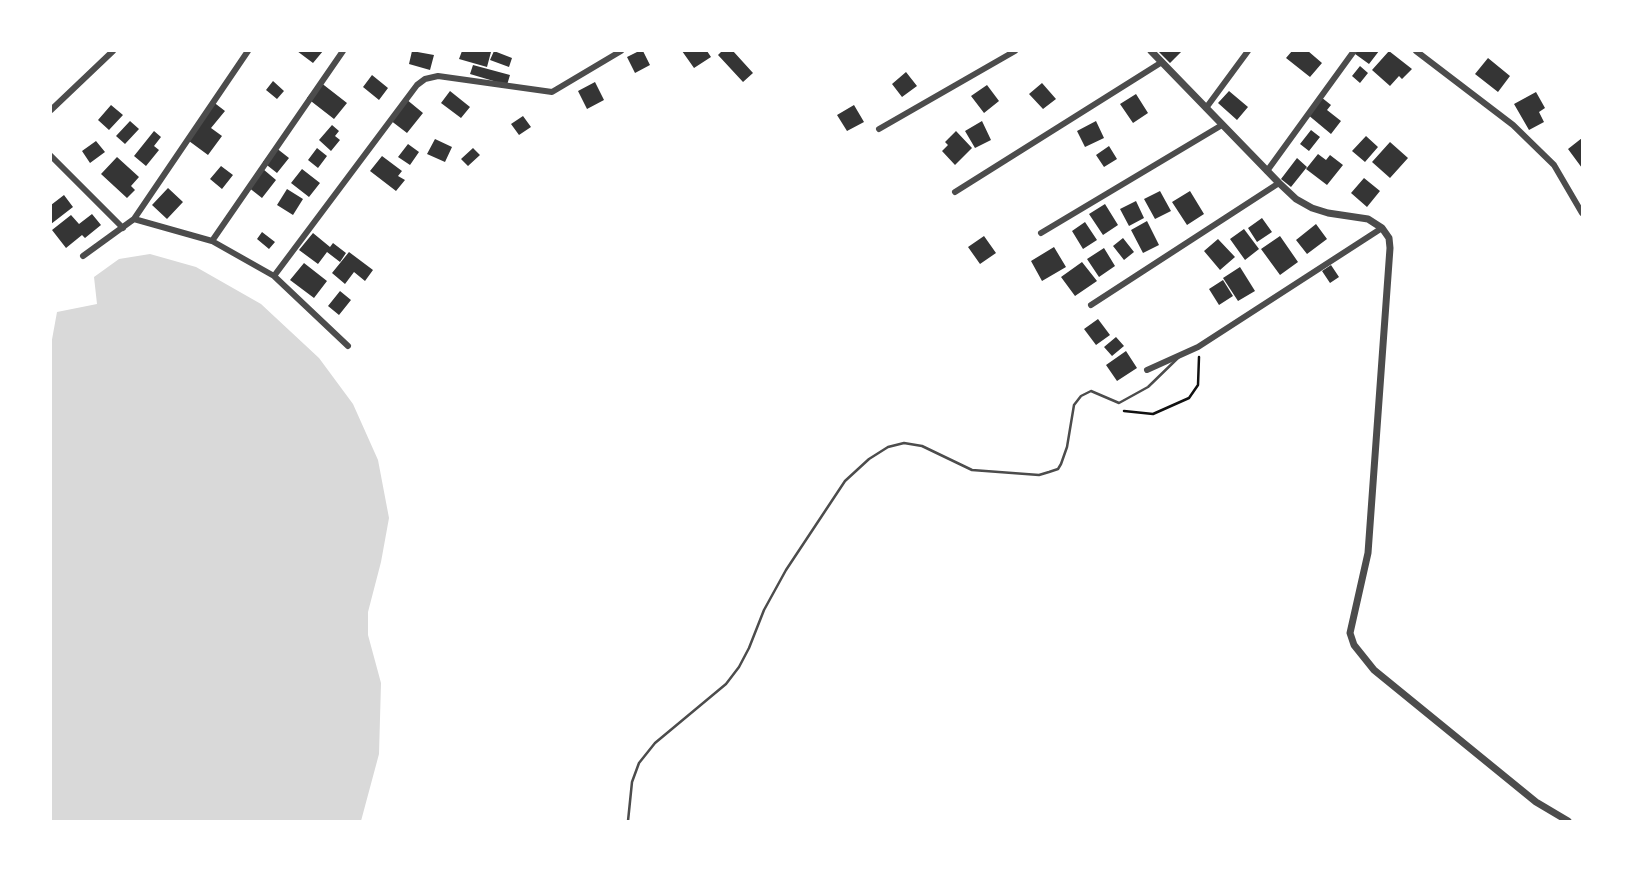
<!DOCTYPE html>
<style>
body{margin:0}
#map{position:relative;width:1633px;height:872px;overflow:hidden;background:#fff;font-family:Rubik,sans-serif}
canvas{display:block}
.frame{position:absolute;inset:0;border:52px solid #fff;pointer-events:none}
</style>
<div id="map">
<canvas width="1633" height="872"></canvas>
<div class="frame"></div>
</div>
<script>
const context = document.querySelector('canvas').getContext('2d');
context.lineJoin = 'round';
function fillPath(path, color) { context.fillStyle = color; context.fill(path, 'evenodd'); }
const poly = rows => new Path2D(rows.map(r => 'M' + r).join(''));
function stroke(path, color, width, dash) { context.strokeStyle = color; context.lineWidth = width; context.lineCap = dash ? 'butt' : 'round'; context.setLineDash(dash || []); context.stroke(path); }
const water = poly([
 [150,254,196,267,261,304,319,358,353,404,378,460,389,518,381,562,368,612,368,635,381,683,379,754,361,821,51,821,51,345,57,312,97,304,94,277,119,259]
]);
const building = poly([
 [297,51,323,51,313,63],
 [412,51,434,55,430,70,409,64],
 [462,51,491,52,487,67,459,59],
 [494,51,512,58,509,67,490,60],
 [639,51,643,51,650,65,635,73,627,57],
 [682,51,707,51,711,57,694,68],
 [722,51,733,51,753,73,743,82,718,55],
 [1158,51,1182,51,1170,63],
 [1292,51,1308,51,1322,63,1310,77,1286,58],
 [1351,51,1379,51,1369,64],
 [1389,51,1412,69,1402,79,1399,76,1390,86,1372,70],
 [1488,58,1510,76,1498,92,1475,74],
 [473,65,510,75,507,85,470,74],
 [1360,66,1368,73,1360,83,1352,76],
 [906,72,917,86,902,97,892,84],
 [372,75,388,88,379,100,363,87],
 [273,81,284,91,277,99,266,90],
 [320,82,347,103,334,119,307,98],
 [595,82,604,100,587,109,578,91],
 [1042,83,1056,99,1043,109,1029,94],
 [987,85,999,101,984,113,971,96],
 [450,91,470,107,461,118,441,103],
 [1229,91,1248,107,1237,120,1218,103],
 [1536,92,1545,108,1539,112,1544,122,1529,130,1514,104],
 [1136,94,1148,113,1133,123,1120,104],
 [1321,97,1331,105,1327,110,1341,121,1331,134,1307,114],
 [406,99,423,113,407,133,390,120],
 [212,101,225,111,211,128,222,136,208,155,189,141],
 [111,105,123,115,109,130,98,120],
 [854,105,864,122,847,131,837,115],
 [523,116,531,127,519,135,511,124],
 [130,121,139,129,125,144,116,136],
 [982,121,991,140,975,148,965,131],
 [1096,121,1104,138,1085,147,1077,131],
 [332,125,339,131,335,136,340,140,331,151,319,140],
 [1311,130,1320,137,1309,151,1300,144],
 [154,131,161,137,154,146,159,150,146,166,134,156],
 [956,131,972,148,955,165,942,151,948,145,945,142],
 [1366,136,1378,147,1365,162,1352,151],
 [1582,138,1582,168,1568,149],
 [435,139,452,147,445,162,427,154],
 [96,141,105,152,90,163,82,151],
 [1390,142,1408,158,1390,178,1372,162],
 [408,144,419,152,410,165,398,157],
 [1109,146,1117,159,1104,167,1096,155],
 [275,147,289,158,277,173,263,162],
 [317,148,327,156,318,168,308,160],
 [473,148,480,155,468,166,461,159],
 [1318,154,1326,160,1330,155,1343,165,1327,185,1306,169],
 [382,156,402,171,398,176,405,180,396,191,370,171],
 [117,157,139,177,131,186,135,190,127,198,101,174],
 [1297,158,1307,167,1291,187,1281,179],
 [221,166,233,175,222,189,210,179],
 [263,169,276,180,262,198,248,187],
 [302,169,320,183,309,197,291,183],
 [1364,178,1380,191,1367,207,1351,193],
 [168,188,183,202,167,219,152,205],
 [287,189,303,199,293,215,277,205],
 [1160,191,1171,211,1155,219,1144,199],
 [1190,191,1204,214,1187,225,1172,202],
 [64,195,73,207,51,224,51,205],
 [1136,201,1144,218,1129,226,1120,209],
 [1105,204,1118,225,1103,235,1089,214],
 [92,214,101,225,85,238,82,235,66,248,52,230,71,215,79,224],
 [1262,218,1272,232,1257,242,1248,228],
 [1147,221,1159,245,1143,253,1131,230],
 [1085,222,1097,240,1083,249,1072,231],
 [1316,224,1327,239,1307,254,1296,240],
 [1244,229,1259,249,1245,260,1230,239],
 [262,232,275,242,269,249,257,239],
 [313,233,330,247,333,243,346,253,340,262,327,252,318,264,299,250],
 [984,236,996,253,980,264,968,247],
 [1280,236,1298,262,1280,275,1261,249],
 [1123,238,1134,252,1124,260,1113,246],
 [1218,239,1235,257,1220,270,1204,251],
 [1054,247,1066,267,1042,281,1031,261],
 [1104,248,1115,266,1099,277,1087,259],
 [349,252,373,270,365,281,354,272,345,284,332,273],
 [1082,262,1097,281,1075,296,1061,277],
 [304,263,327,281,314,298,290,280],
 [1331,265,1339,277,1330,283,1322,271],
 [1240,267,1255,291,1238,301,1223,278],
 [1223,280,1233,296,1219,305,1209,289],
 [340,291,351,300,339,315,328,306],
 [1098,319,1110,335,1096,345,1084,329],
 [1116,337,1124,346,1112,356,1104,347],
 [1126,351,1137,368,1117,381,1106,365]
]);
const path = poly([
 [1124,411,1153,414,1189,398,1198,385,1199,357]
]);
const service = poly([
 [628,821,632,782,639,763,655,743,726,684,739,667,749,648,764,610,786,570,845,481,869,459,888,447,904,443,922,446,972,470,1039,475,1049,472,1058,469,1061,464,1067,447,1074,405,1081,396,1091,391,1119,403,1148,387,1179,357]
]);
const minor = poly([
 [1416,51,1513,125,1554,165,1582,213],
 [1206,108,1248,51],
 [51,110,113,51],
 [879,129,1015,51],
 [51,156,123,228],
 [1267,171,1354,51],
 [955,192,1162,62],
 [134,219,248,51],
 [1041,233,1222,125],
 [212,241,343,51],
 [83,256,134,219,212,241,274,276,348,346],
 [274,276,417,85,425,79,438,76,552,92,621,51],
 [1091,305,1279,183],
 [1147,370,1198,347,1382,228]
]);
const tertiary = poly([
 [1151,51,1279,183,1296,199,1312,208,1328,213,1368,219,1382,228,1389,238,1390,248,1368,553,1350,633,1354,645,1374,670,1536,802,1568,821]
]);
fillPath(water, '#d9d9d9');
fillPath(building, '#353535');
stroke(path, '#111', 2.5);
stroke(service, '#4c4c4c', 2.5);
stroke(minor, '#4c4c4c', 6);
stroke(tertiary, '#4c4c4c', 7);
</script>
